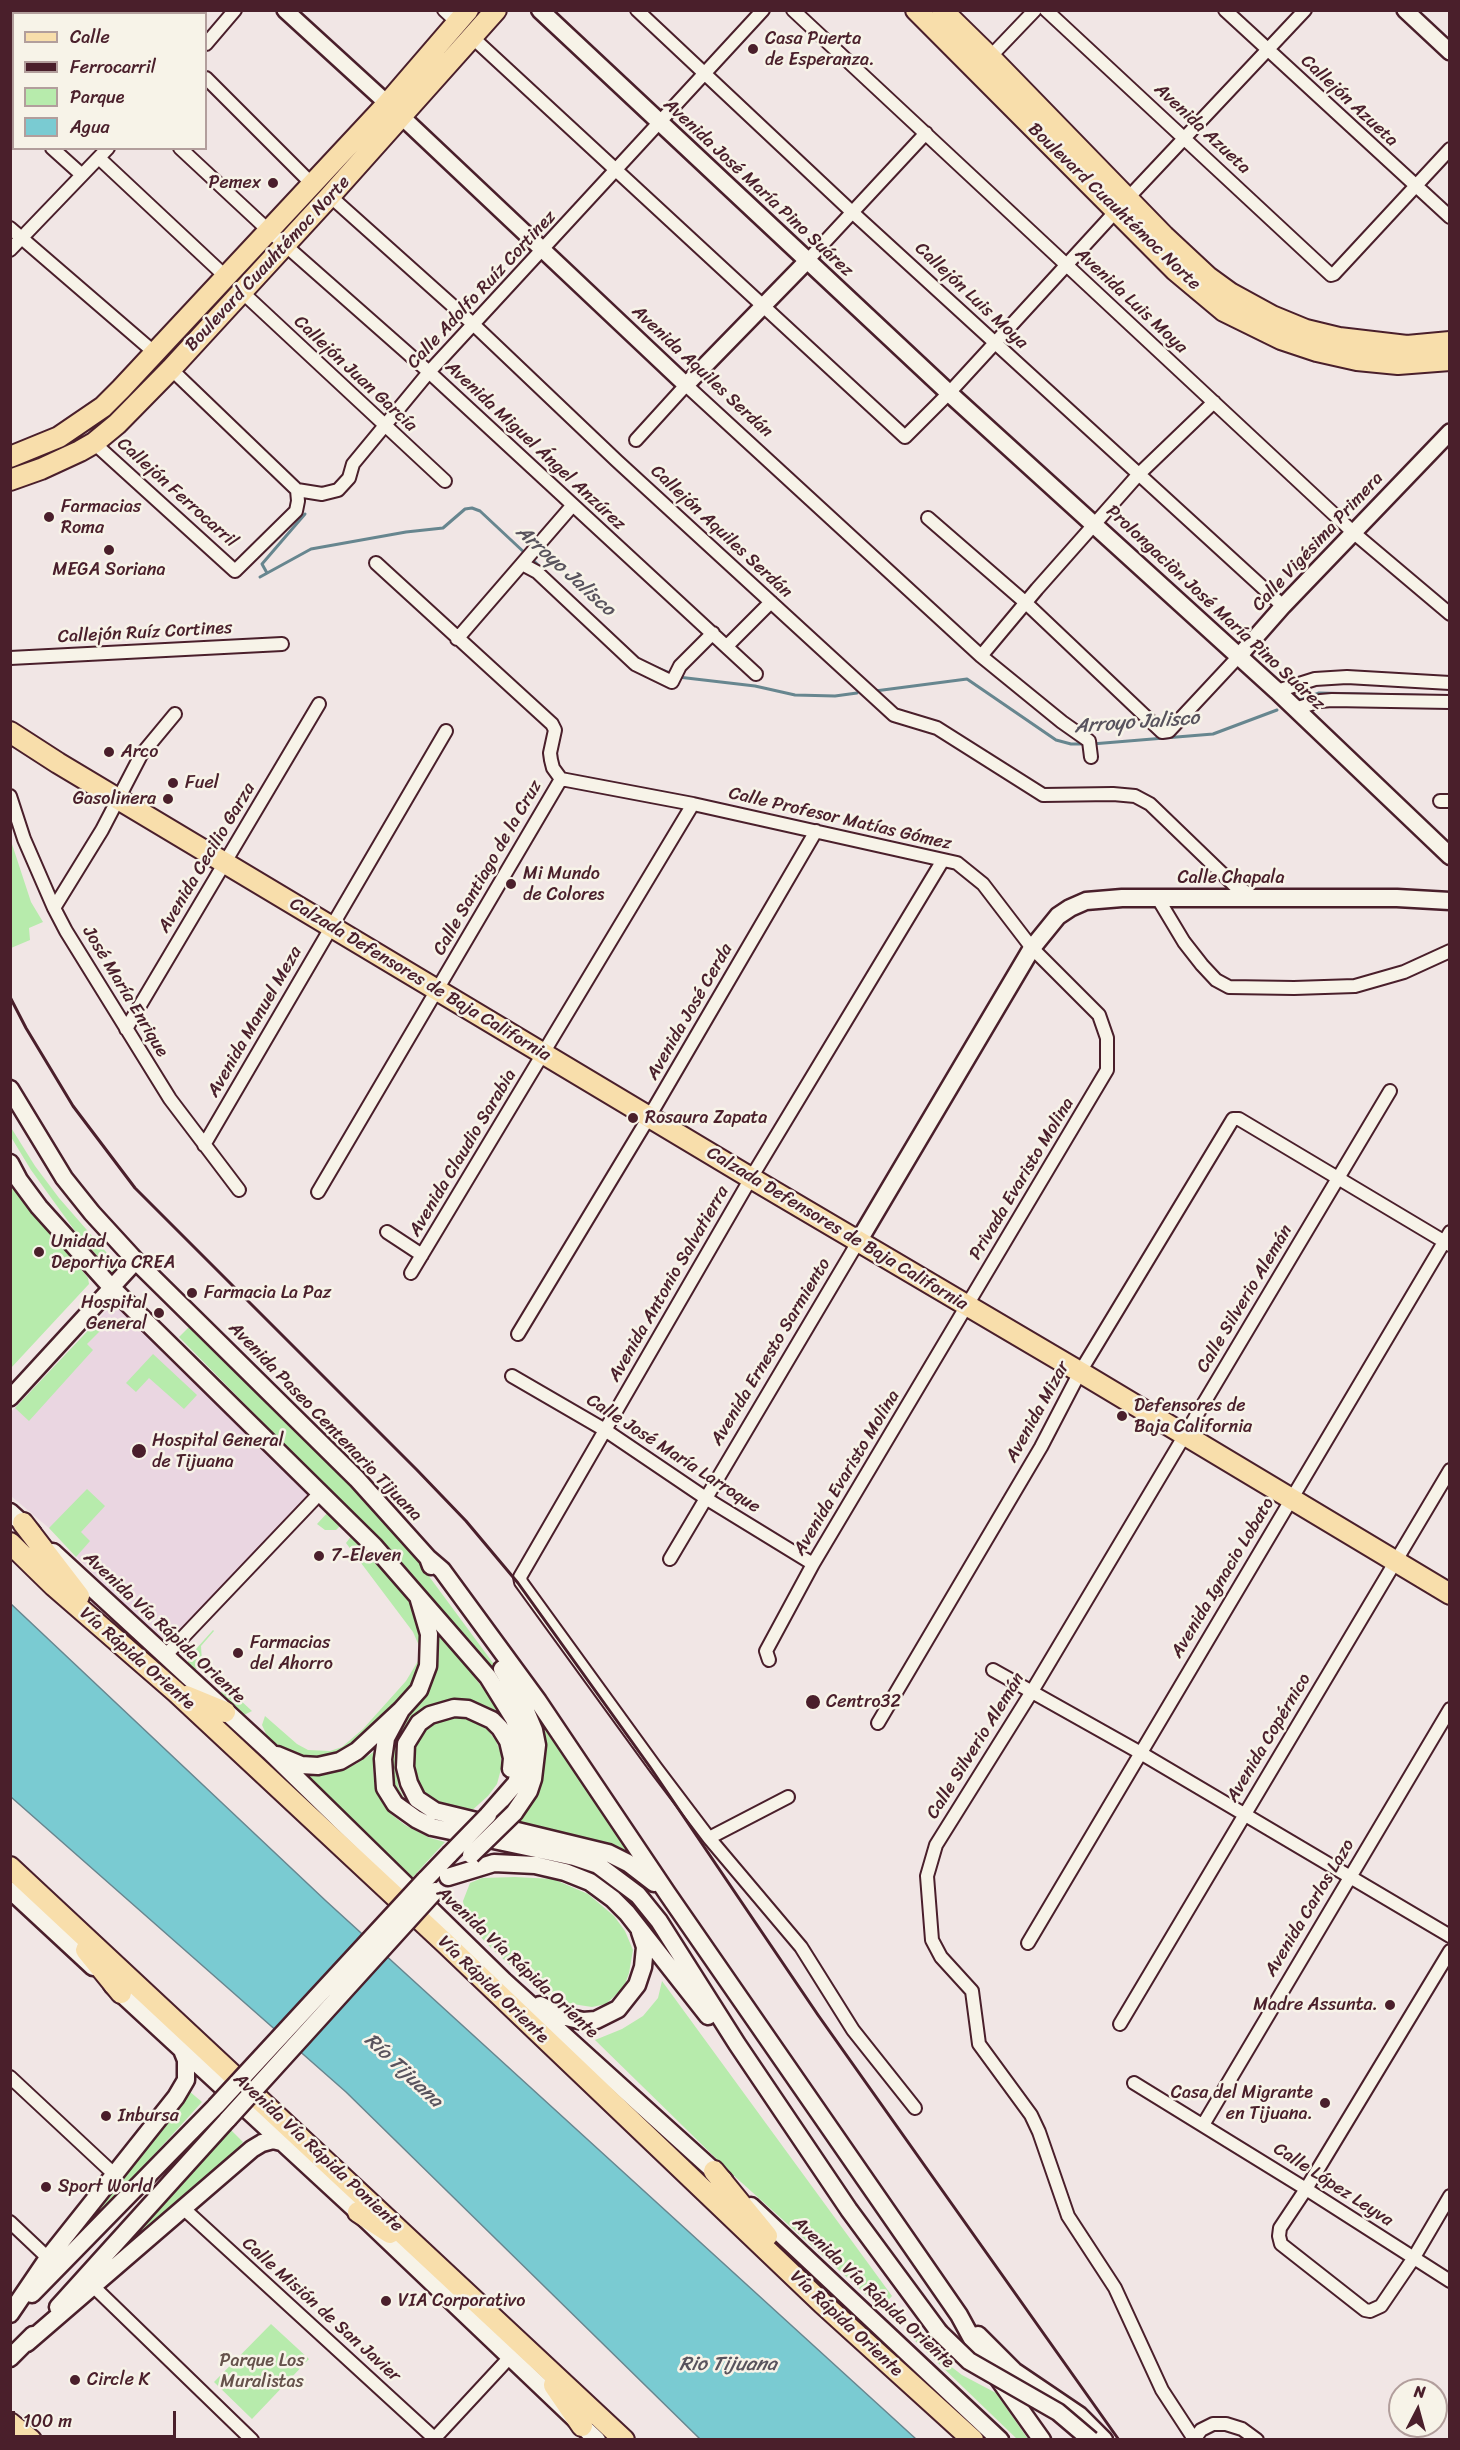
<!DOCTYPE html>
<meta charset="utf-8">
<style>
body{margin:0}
#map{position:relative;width:1460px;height:2450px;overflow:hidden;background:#f1e6e5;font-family:Sriracha,sans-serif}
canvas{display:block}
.frame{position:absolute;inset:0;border:12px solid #4a1f2b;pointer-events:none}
.legend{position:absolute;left:12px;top:12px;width:195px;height:138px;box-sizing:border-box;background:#f7f3e8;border:2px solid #b29e9c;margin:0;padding:8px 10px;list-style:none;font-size:18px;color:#4a1f2b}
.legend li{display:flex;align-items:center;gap:12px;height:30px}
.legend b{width:30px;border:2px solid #b29e9c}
.north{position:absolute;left:1388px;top:2378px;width:60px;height:60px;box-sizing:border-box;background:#f7f3e8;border:2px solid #b29e9c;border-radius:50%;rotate:6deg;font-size:16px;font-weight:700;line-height:24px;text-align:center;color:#4a1f2b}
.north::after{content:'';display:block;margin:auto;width:21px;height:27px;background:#4a1f2b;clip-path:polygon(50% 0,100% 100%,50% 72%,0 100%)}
.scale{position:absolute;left:12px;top:2411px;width:164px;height:27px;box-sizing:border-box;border:3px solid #4a1f2b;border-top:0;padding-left:8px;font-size:18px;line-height:21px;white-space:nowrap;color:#4a1f2b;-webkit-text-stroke:4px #f7f3e8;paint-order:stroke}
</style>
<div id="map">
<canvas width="1460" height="2450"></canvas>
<div class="frame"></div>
<ul class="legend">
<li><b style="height:8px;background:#f8deab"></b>Calle</li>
<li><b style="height:8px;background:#4a1f2b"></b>Ferrocarril</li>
<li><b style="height:16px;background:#b7ebac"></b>Parque</li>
<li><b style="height:16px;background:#7acbd2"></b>Agua</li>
</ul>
<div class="north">N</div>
<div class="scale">100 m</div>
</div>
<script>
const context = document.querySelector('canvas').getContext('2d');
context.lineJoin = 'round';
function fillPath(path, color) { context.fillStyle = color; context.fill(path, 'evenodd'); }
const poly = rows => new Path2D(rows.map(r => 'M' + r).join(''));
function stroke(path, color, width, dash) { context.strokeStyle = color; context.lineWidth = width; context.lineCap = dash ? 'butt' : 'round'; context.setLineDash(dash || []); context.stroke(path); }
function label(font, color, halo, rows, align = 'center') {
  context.font = font + ' Sriracha,sans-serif'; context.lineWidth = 5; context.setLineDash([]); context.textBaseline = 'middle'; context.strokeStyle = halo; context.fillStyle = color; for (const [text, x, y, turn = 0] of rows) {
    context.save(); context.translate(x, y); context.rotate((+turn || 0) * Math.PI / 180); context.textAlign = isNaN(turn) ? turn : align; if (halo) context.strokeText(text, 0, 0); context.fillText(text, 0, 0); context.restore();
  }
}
const built = poly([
 [110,1307,122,1308,306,1488,307,1498,169,1643,161,1644,49,1528,11,1496,10,1413]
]);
const green = poly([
 [10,838,31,902,43,922,29,928,30,940,11,948],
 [10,1126,35,1166,59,1198,120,1268,114,1274,78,1235,31,1170,11,1137],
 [10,1179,88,1278,89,1284,11,1368],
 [99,1319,106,1325,87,1344,93,1350,29,1421,15,1408],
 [189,1327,378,1510,414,1556,493,1663,515,1701,501,1686,481,1657,404,1566,179,1337],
 [153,1354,197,1395,184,1409,149,1378,136,1392,126,1383],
 [87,1489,105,1506,81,1532,90,1541,76,1557,49,1528],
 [328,1512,342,1524,336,1530,325,1530,317,1524],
 [352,1535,405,1591,414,1607,427,1651,414,1683,395,1710,341,1755,320,1760,301,1759,281,1748,267,1736,262,1725,265,1716,297,1744,308,1750,330,1751,342,1747,363,1729,406,1681,418,1661,420,1648,413,1632,346,1543],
 [435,1627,496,1705,507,1726,488,1712,415,1717,403,1732,397,1751,397,1767,398,1786,405,1800,416,1811,399,1800,393,1787,389,1766,396,1729,434,1673,438,1661,439,1647],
 [213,1630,214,1631,201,1646,202,1662,194,1672,188,1664,188,1658],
 [226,1687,252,1711,244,1715,240,1714,219,1695],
 [459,1717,474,1721,487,1729,496,1741,501,1754,501,1769,497,1784,488,1796,469,1813,431,1802,420,1792,412,1778,412,1748,420,1735,431,1724,445,1718],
 [538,1720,635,1858,517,1826,534,1801,543,1773,544,1757],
 [375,1751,373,1769,374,1781,381,1800,391,1814,405,1825,430,1838,445,1842,412,1878,298,1772,332,1772,356,1764],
 [515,1877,553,1879,588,1894,614,1916,625,1931,633,1950,629,1973,624,1987,606,2004,592,2007,566,2003,537,1989,491,1948,466,1921,463,1901,470,1883,482,1878],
 [662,1981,892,2296,881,2308,732,2174,595,2040,622,2029,643,2016,658,1998],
 [189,2091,202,2102,79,2237],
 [229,2128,243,2142,233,2154,111,2258],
 [271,2324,309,2359,252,2419,214,2382],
 [918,2327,949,2365,962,2375,996,2393,1028,2439,1017,2439,909,2335]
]);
const water = poly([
 [10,1603,326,1901,916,2439,700,2439,346,2092,11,1797,10,1603]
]);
const stream = poly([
 [532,559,542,569],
 [267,573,262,564,305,514],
 [260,577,311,549,406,532,443,528,465,509,472,508,480,511,527,555],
 [600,623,641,661],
 [650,665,672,674],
 [678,677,755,686,795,695,835,696,857,693],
 [875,691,967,679,1056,740,1071,744,1085,744],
 [1297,701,1319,693,1450,696],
 [1092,744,1213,734,1277,710]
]);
const minor = poly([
 [30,10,33,14],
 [444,10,458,23],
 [637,10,852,212,1283,606],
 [793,10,1354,533,1450,614],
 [1046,10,1331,275,1334,274,1450,149],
 [1225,10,1450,217],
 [472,37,905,437,949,393,1116,211],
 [206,44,235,10],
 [990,57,1035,10],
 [206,78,311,183],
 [10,111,14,114],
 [52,148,82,175],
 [180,148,268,230,429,372,756,674],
 [99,158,225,276],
 [330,196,473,324,617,461,894,715,937,728,1043,795,1113,794,1135,796,1150,804,1234,885,1254,897],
 [1128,198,1305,10],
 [10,228,155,353],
 [10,250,108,148],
 [807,261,926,133],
 [241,291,445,481],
 [171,369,297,490],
 [636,440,686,385,981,656,1062,722,1089,741,1091,757],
 [94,443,235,571,296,511,298,501,297,490,322,494,338,490,349,478,353,464,429,372,763,10],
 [928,518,1026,603,1162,732,1169,731,1239,656],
 [376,563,552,724,555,730,550,753,551,760,553,768,561,779],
 [522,564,537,572,635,664,672,682,680,666,713,633],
 [457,639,572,506],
 [727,646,771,602],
 [981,656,1037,589,1138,475,1214,402],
 [10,658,282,644],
 [1277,691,1315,679,1347,677,1450,683],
 [1295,709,1320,701,1332,700,1450,702],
 [561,779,693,804,957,863,983,884,1032,948,1099,1015,1107,1038,1107,1070,813,1564,766,1651,769,1660],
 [10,796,24,839,54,908,66,931,170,1099,239,1190],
 [1440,801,1450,801],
 [1157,897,1184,942,1202,965,1216,980,1229,987,1294,988,1355,986,1404,972,1450,951],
 [54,908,102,830,141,755,175,714],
 [126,1029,319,704],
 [204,1145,446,731],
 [318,1192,561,779],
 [387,1232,422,1255],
 [411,1273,693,804],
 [518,1334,649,1117,816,831],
 [512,1376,605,1430,707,1499,813,1564],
 [670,1559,858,1242],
 [165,1656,321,1492],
 [993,1670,1139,1752,1450,1936],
 [878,1723,1041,1447,1080,1372,1233,1119,1239,1119,1450,1245],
 [709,1838,788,1797],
 [1028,1943,1450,1232],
 [1450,1951,1306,2189,1280,2228,1279,2236,1281,2244,1365,2310,1370,2311,1381,2306,1413,2259,1450,2196],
 [1120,2024,1450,1470],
 [10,2077,115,2175],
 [1134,2083,1306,2189,1450,2281],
 [915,2108,853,2030,801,1947,709,1838,656,1768,521,1582,520,1577,751,1178,943,860],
 [1203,2125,1450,1709],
 [183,2208,434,2438],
 [10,2222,48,2258],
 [94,2287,252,2440],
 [1194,2439,1162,2390,1115,2288,1068,2216,1039,2132,1031,2115,979,2044,972,1991,941,1957,932,1940,927,1876,936,1845,1031,1693,1390,1091],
 [433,2440,510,2357],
 [1194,2440,1201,2430,1213,2424,1226,2424,1242,2429,1257,2440]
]);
const tertiary = poly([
 [285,10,401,116,686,385,807,261],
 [1405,10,1450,52],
 [1239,656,1283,606,1450,432],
 [10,1398,136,1261]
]);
const secondary = poly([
 [540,10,949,393,1277,691,1450,856],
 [10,1089,64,1178,92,1213,136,1261,357,1479,428,1558,431,1566],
 [10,1163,19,1180,39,1207,112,1288,374,1546,488,1677,514,1719,521,1739,522,1763,516,1783,488,1815],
 [858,1242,1032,948,1058,916,1070,908,1086,901,1122,898,1397,898,1450,901],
 [10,1512,32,1532],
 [53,1552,269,1751,504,1981,724,2180],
 [428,1558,442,1570,538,1701,667,1893,959,2315,978,2350,1042,2440],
 [502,1669,523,1704,534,1730,537,1745,533,1779,529,1791,514,1813],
 [401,1710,386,1738,383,1759,385,1788,395,1804,416,1819,432,1827,574,1857,598,1865,638,1895,659,1921,737,2044,849,2210,939,2332],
 [277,1755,301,1765,318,1766,340,1761,357,1751,401,1710,419,1690,428,1666,429,1634,419,1600],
 [511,1769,512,1758,508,1741,500,1728,492,1720,468,1709,454,1708,430,1715,419,1723,406,1744,405,1767,409,1783,417,1799,435,1811,608,1853,628,1863,654,1883],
 [448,1877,494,1863,535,1865,565,1872,590,1882,613,1899,627,1913,708,2016],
 [425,1880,450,1854],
 [10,1890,93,1967],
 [112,1985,358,2212,597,2440],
 [540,2005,562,2016,583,2021,596,2020,618,2009,637,1985,643,1967,645,1947,640,1932],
 [751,2206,1000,2440],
 [32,2294,216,2106],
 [58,2307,228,2119],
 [10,2314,48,2258,176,2097,186,2080,186,2060,182,2050],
 [978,2335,1014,2371,1079,2415,1104,2440],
 [27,2343,252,2149,262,2143,273,2140,281,2142],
 [10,2358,33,2335]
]);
const primary = poly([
 [916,10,1175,270,1224,311,1281,339,1317,351,1357,360,1398,364,1450,360],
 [942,10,990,57,1164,236,1208,277,1230,293,1272,316,1306,330,1339,338,1407,346,1450,342],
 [10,457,59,437,103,407,121,389,387,104,468,10],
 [10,480,41,469,80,451,94,443,117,424,171,369,330,196,496,10],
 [10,732,58,763,751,1178,1080,1372,1450,1594],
 [10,2423,31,2440]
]);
const trunk = poly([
 [23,1523,79,1596],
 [10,1543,54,1586,176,1692,445,1943,822,2303,973,2440],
 [186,1696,225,1712],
 [10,1867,624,2440],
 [86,1950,121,1993],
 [714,2171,767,2236],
 [358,2212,390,2233],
 [554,2385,582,2426]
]);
const rail = poly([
 [10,997,26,1028,73,1106,135,1188,417,1470,466,1521,518,1583,650,1767,818,2015,1119,2440]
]);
const secondaryBridge = poly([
 [450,1854,488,1815],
 [471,1855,514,1813],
 [216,2106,425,1880],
 [228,2119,435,1891],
 [939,2332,969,2361,1058,2412,1091,2440]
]);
const markers = [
 [753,49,6,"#4a1f2b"],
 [273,183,6,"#4a1f2b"],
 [49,517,6,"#4a1f2b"],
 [109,550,6,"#4a1f2b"],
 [109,752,6,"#4a1f2b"],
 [173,783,6,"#4a1f2b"],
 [168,799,6,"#4a1f2b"],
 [511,884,6,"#4a1f2b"],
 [633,1118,6,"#4a1f2b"],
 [39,1252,6,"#4a1f2b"],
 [192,1293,6,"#4a1f2b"],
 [159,1313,6,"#4a1f2b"],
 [1122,1416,6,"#4a1f2b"],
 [139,1451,8,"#4a1f2b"],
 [319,1556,6,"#4a1f2b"],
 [238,1653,6,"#4a1f2b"],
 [813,1702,8,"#4a1f2b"],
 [1390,2005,6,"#4a1f2b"],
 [1325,2103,6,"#4a1f2b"],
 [106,2116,6,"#4a1f2b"],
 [46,2187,6,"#4a1f2b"],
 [386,2301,6,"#4a1f2b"],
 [75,2380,6,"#4a1f2b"]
];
const poiNames = [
 ["Casa Puerta",765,39],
 ["de Esperanza.",765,60],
 ["Pemex",261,183,"right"],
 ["Farmacias",61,507],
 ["Roma",61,528],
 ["MEGA Soriana",109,570,"center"],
 ["Arco",121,752],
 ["Fuel",185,783],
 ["Gasolinera",156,799,"right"],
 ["Mi Mundo",523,874],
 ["de Colores",523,895],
 ["Rosaura Zapata",645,1118],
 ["Unidad",51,1242],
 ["Deportiva CREA",51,1263],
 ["Farmacia La Paz",204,1293],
 ["Hospital",147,1303,"right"],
 ["General",147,1324,"right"],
 ["Defensores de",1134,1406],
 ["Baja California",1134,1427],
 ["Hospital General",152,1441],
 ["de Tijuana",152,1462],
 ["7-Eleven",331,1556],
 ["Farmacias",250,1643],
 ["del Ahorro",250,1664],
 ["Centro32",826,1702],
 ["Madre Assunta.",1378,2005,"right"],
 ["Casa del Migrante",1313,2093,"right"],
 ["en Tijuana.",1313,2114,"right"],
 ["Inbursa",118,2116],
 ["Sport World",58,2187],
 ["VIA Corporativo",398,2301],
 ["Circle K",87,2380]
];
const streetNames = [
 ["Callejón Azueta",1349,101,43],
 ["Avenida Azueta",1202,129,43],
 ["Avenida José María Pino Suárez",758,188,43],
 ["Boulevard Cuauhtémoc Norte",1114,207,44],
 ["Boulevard Cuauhtémoc Norte",268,264,-47],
 ["Calle Adolfo Ruíz Cortinez",482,290,-47],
 ["Callejón Luis Moya",971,296,43],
 ["Avenida Luis Moya",1131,301,43],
 ["Avenida Aquiles Serdán",702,372,43],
 ["Callejón Juan García",355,374,43],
 ["Avenida Miguel Ángel Anzúrez",535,446,43],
 ["Callejón Ferrocarril",177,493,42],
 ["Callejón Aquiles Serdán",721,532,43],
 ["Calle Vigésima Primera",1318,542,-47],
 ["Prolongaciòn José María Pino Suárez",1215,608,43],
 ["Callejón Ruíz Cortines",145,633,-3],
 ["Calle Profesor Matías Gómez",840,819,13],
 ["Avenida Cecilio Garza",207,858,-59],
 ["Calle Santiago de la Cruz",488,868,-60],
 ["Calle Chapala",1231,878],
 ["Calzada Defensores de Baja California",420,980,31],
 ["José María Enrique",125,992,59],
 ["Avenida José Cerda",690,1012,-60],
 ["Avenida Manuel Meza",255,1022,-60],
 ["Avenida Claudio Sarabia",463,1153,-59],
 ["Privada Evaristo Molina",1022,1179,-59],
 ["Calzada Defensores de Baja California",837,1229,31],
 ["Avenida Antonio Salvatierra",669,1284,-60],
 ["Calle Silverio Alemán",1245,1299,-59],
 ["Avenida Ernesto Sarmiento",771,1352,-59],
 ["Avenida Mizar",1038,1412,-61],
 ["Avenida Paseo Centenario Tijuana",325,1422,46],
 ["Calle José María Larroque",673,1454,33],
 ["Avenida Evaristo Molina",847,1473,-59],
 ["Avenida Ignacio Lobato",1223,1578,-59],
 ["Avenida Vía Rápida Oriente",164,1628,43],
 ["Vía Rápida Oriente",137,1659,41],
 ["Avenida Copérnico",1269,1738,-59],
 ["Calle Silverio Alemán",976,1746,-58],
 ["Avenida Carlos Lazo",1310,1908,-59],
 ["Avenida Vía Rápida Oriente",517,1963,43],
 ["Vía Rápida Oriente",493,1990,44],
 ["Avenida Vía Rápida Poniente",318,2153,43],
 ["Calle López Leyva",1333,2185,33],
 ["Avenida Vía Rápida Oriente",873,2293,43],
 ["Calle Misión de San Javier",321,2310,42],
 ["Vía Rápida Oriente",846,2324,43]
];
const parkNames = [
 ["Parque Los",262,2361],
 ["Muralistas",262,2382]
];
const waterNames = [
 ["Arroyo Jalisco",565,571,42],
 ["Arroyo Jalisco",1137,723,-4],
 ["Río Tijuana",403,2071,43],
 ["Rio Tijuana",728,2365]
];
fillPath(built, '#ead6e1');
fillPath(green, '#b7ebac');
fillPath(water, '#7acbd2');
stroke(water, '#67868f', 1.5);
stroke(stream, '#67868f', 3);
stroke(minor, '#4a1f2b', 16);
stroke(tertiary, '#4a1f2b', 20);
stroke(secondary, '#4a1f2b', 21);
stroke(primary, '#4a1f2b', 24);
stroke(trunk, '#4a1f2b', 24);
stroke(minor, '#f7f3e8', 12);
stroke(tertiary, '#f7f3e8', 15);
stroke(secondary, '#f7f3e8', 16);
stroke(primary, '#f8deab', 20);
stroke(trunk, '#f8deab', 20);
stroke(rail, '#4a1f2b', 3);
stroke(secondaryBridge, '#4a1f2b', 21, []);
stroke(secondaryBridge, '#f7f3e8', 16);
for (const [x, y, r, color] of markers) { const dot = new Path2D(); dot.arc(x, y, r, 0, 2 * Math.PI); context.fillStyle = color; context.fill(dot); stroke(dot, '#f7f3e8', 2); }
label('18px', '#4a1f2b', '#f7f3e8', poiNames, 'left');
label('18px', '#4a1f2b', '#f7f3e8', streetNames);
label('18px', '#65524b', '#f7f3e8', parkNames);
label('italic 20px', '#58535d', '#f7f3e8', waterNames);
</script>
